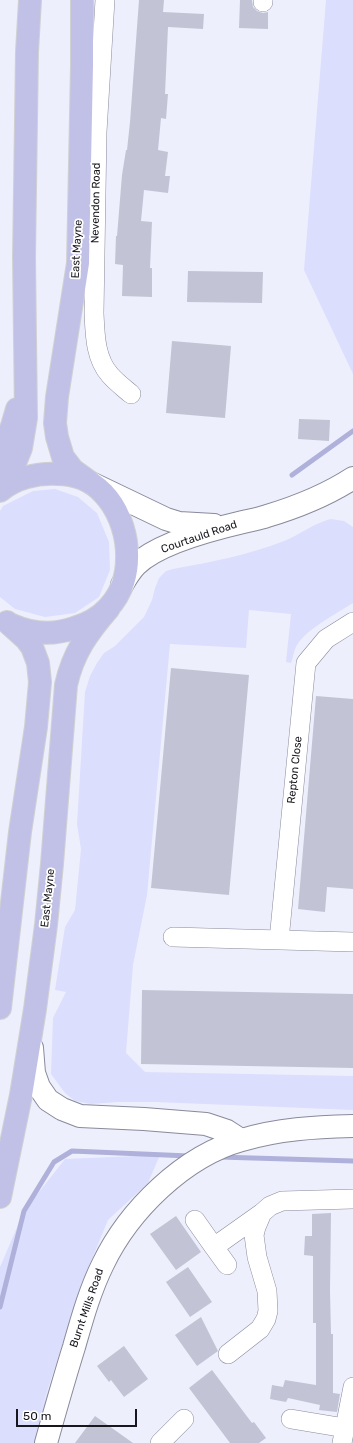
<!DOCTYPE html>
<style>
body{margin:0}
#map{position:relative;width:353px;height:1443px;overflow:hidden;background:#eeeffd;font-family:Rubik,sans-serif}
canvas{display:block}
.scale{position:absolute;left:16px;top:1409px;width:121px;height:18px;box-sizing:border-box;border:2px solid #17171d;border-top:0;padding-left:5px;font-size:12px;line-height:14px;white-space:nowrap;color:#17171d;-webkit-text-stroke:3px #fff;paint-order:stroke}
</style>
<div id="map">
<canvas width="353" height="1443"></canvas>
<div class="scale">50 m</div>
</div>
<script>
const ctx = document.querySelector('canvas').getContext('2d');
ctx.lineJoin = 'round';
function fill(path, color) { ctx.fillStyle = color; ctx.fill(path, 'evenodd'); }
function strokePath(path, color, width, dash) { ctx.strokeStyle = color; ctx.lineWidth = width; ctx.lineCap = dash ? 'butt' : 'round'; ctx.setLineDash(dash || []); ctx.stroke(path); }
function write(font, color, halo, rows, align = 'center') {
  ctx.font = font + ' Rubik,sans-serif'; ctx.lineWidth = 3.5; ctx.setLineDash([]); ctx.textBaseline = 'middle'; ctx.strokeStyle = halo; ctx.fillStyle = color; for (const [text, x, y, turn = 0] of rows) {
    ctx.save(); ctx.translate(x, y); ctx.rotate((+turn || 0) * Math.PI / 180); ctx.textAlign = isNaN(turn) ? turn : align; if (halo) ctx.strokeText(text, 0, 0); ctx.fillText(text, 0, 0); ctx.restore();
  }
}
fill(new Path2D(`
 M326,0h27v374l-49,-104z
 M55,489l23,8 19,16 12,29 1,28 -11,27 -24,16 -30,4 -30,-8 -15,-12v-86l3,-5 30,-15z
 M331,519l13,2 9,6v76c-17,11 -45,25 -56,42 -3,5 -4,13 -6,18l-5,-1 5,-48 -42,-4 -3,38 -76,-4 -23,251 -14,70 -7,88 19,19 208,4v34l-198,-8h-37l-27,2 -16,-3 -10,-8 -14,-19 2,-56 13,-26 -11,-2 10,-63 10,-17 6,-61 -4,-25 8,-132 5,-16 7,-13 7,-10 11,-7 29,-29 8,-17 3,-12 4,-10 7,-7 7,-2c38,-7 75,-14 111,-28 17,-7 30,-18 47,-22z
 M160,1155l-12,28 -40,37 -23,56 -44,134 45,-124 -40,157h-46v-176l24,-56 41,-52z`), '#dcdefd');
strokePath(new Path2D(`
 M292,475l61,-44
 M219,1157l134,4
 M0,1307l24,-96 30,-49 18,-11 117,5`), '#afb1db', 5);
fill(new Path2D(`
 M139,0h25l-1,12 41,2 -1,15 -35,-2 -3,67h3l-2,25 -5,-1 -3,32 10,2 -3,24h5l-2,17 -24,-3 -3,31 11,1 -2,46h2v29l-30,-1 1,-31 -8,-1 1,-28h1l5,-61 4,-25h1l3,-28z
 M240,0h12l1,7 4,4 6,2 5,-1v17l-29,-1z
 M188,271l75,1 -1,31 -75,-1z
 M172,341l59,5 -6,72 -59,-5z
 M299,419l31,1 -1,21 -31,-2z
 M171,668l78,7 -20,220 -78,-7z
 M316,696l37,3v190l-26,-2 -2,25 -27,-3z
 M142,990l211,4v74l-212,-4z
 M331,1213l-1,78 1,43h2v59l7,1 -3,18 -18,-2 1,-5 -32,-7 -2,4 -16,-3 2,-14 11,2 2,-7 31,5v-62h-3v-67l-9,-1 1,-19h7v-22z
 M176,1216l25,36 -25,18 -26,-36z
 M188,1267l24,35 -22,15 -24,-35z
 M201,1317l17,34 -21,15 -22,-31z
 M124,1346l24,33 -24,18 -13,-17 -2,2 -12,-16z
 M212,1370l40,53 2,-1 12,16 -7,5h-29l-41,-55z
 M95,1416l38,27h-58z`), '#c2c3d4');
const minor = new Path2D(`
 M105,0l-8,132 -3,181c1,21 1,45 16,62 6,7 14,13 21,19
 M263,2v-2
 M173,937l180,5
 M279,940l27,-277 20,-24 27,-17
 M195,1220l19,27 48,-34
 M214,1247l13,18
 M228,1354l32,-25 6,-10 2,-8 -1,-20 -10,-34 -3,-22 2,-8 6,-14 8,-7 12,-5 71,-2
 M291,1419l54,9
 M160,1443l24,-24
 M342,1443l11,-56`);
const tertiary = new Path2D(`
 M93,484l73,35 13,4 35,2
 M122,585c4,-7 8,-14 14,-20 22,-22 77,-36 107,-43 8,-2 16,-3 24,-6 30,-9 60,-21 86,-38
 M32,1048l2,25 5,14 9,13 14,9 18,7 64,3 62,5 21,7 14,9
 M46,1443c9,-32 18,-64 28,-96 8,-28 16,-57 29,-83 26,-54 81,-108 139,-124 36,-11 73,-13 111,-14`);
const primary = new Path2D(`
 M82,0v65l-4,198 -21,134 -2,26 2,14 6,20 10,13 18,13
 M0,456l12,-30 5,-17
 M0,487l13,-19 8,-20 5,-30 -2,-161 3,-205 3,-52
 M0,491c15,-13 37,-18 57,-17 17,0 34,6 46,19 28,29 34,85 5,115 -9,10 -21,16 -34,20 -20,7 -42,6 -62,-3
 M0,1008l20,-176 16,-105 4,-45 -2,-19 -6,-16 -6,-8 -19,-17
 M0,1197l21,-102 14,-86 11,-84 6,-61 14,-179c7,-32 22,-53 43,-77`);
strokePath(minor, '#888a9a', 20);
strokePath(tertiary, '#888a9a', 24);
strokePath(primary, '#d1d1d2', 24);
strokePath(minor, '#fff', 19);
strokePath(tertiary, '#fff', 22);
strokePath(primary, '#c1c1e8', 22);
write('11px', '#17171d', '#fff', [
 ["Nevendon Road",96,203,-89],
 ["East Mayne",77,249,-87],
 ["Courtauld Road",199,537,-19],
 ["Repton Close",295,770,-84],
 ["East Mayne",48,898,-84],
 ["Burnt Mills Road",87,1308,-71]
]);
</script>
